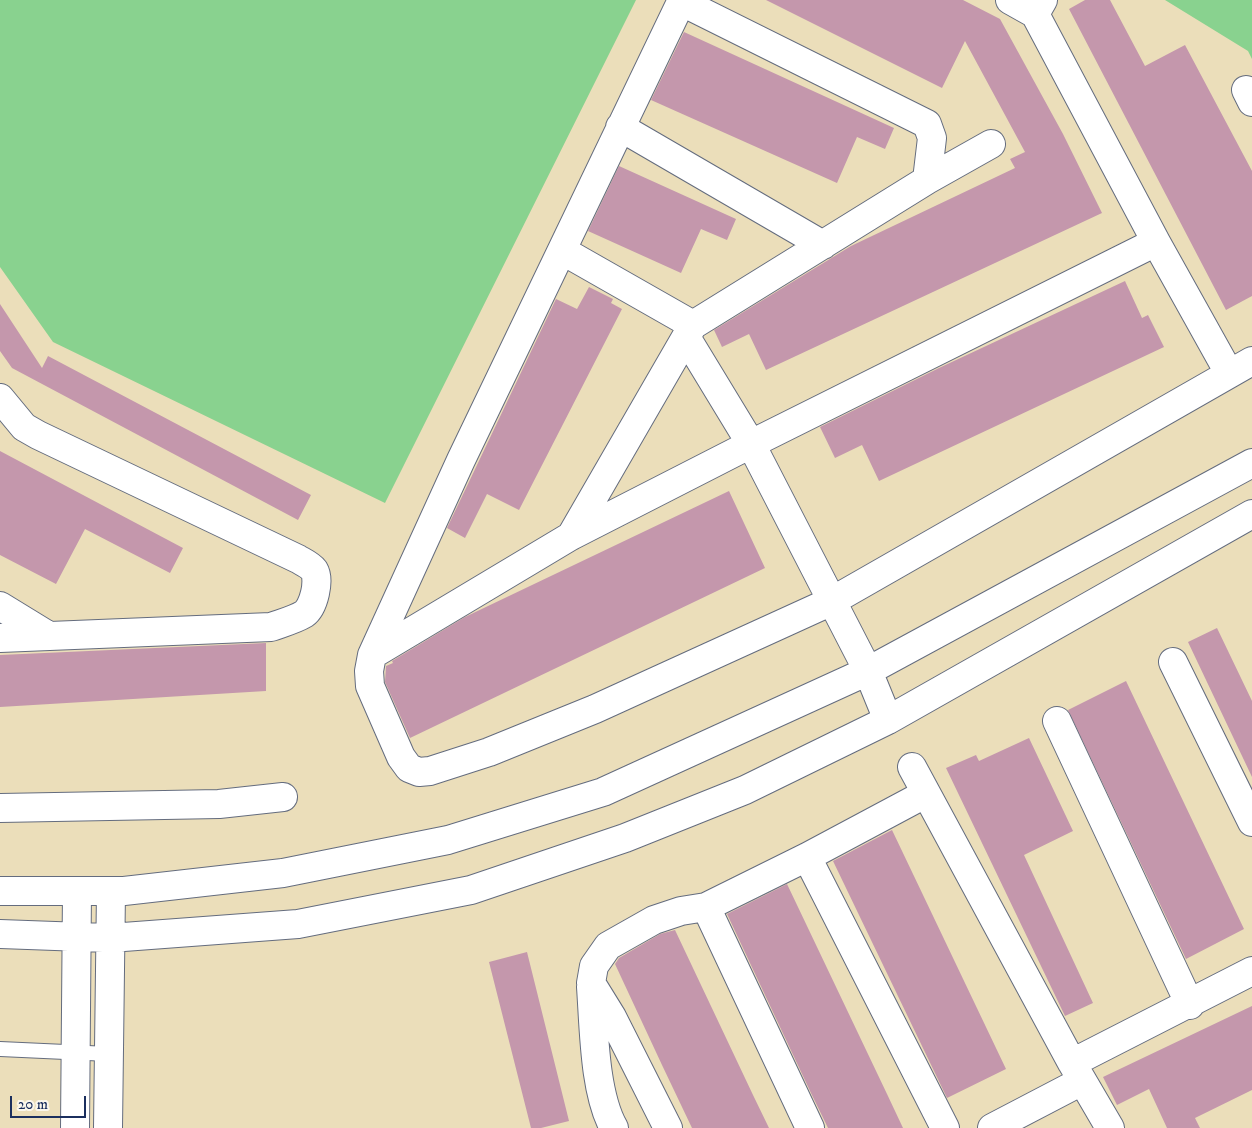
<!DOCTYPE html>
<style>
body{margin:0}
#map{position:relative;width:1252px;height:1128px;overflow:hidden;background:#ebdeba;font-family:"IM FELL DW Pica",serif}
canvas{display:block}
.scale{position:absolute;left:10px;top:1096px;width:76px;height:22px;box-sizing:border-box;border:2px solid #1b2f5e;border-top:0;padding-left:6px;font-size:15px;line-height:18px;white-space:nowrap;color:#1b2f5e;-webkit-text-stroke:4px #fbf7ec;paint-order:stroke}
</style>
<div id="map">
<canvas width="1252" height="1128"></canvas>
<div class="scale">20 m</div>
</div>
<script>
const ctx = document.querySelector('canvas').getContext('2d');
ctx.lineJoin = 'round';
function fill(path, color) { ctx.fillStyle = color; ctx.fill(path, 'evenodd'); }
function strokePath(path, color, width, dash) { ctx.strokeStyle = color; ctx.lineWidth = width; ctx.lineCap = dash ? 'butt' : 'round'; ctx.setLineDash(dash || []); ctx.stroke(path); }
fill(new Path2D(`
 M0,0h636l-251,503 -332,-161 -53,-75z
 M1165,0h87v59l-4,-8z`), '#89d28f');
fill(new Path2D(`
 M766,0h197l37,19 63,115 39,79 -336,157 -17,-36 -27,13 -8,-17 137,-84 164,-78 -5,-9 15,-7 -60,-111 -23,47z
 M1085,0h25l35,66 40,-21 67,126v125l-26,14 -157,-301z
 M684,32l210,96 -9,21 -28,-12 -20,46 -186,-83z
 M619,166l117,53 -9,21 -26,-11 -20,44 -93,-42z
 M1125,281l17,37 6,-3 16,32 -285,134 -17,-36 -27,13 -15,-31 119,-59z
 M589,287l24,12 -2,4 11,6 -103,201 -32,-16 -22,44 -18,-10 109,-229 21,10z
 M0,304l42,64 6,-12 263,139 -13,25 -286,-152 -12,-17z
 M0,451l183,97 -13,25 -85,-44 -29,55 -56,-29z
 M729,491l36,77 -355,170 -25,-56 1,-16 7,-3 -1,-2 73,-44z
 M1217,628l35,73v76l-64,-135z
 M266,643v48l-266,16v-52z
 M1126,681l118,248 -58,30 -118,-249z
 M1029,738l44,93 -49,24 69,148 -28,13 -119,-248 30,-13 3,6z
 M892,830l114,239 -59,29 -114,-237z
 M787,884l100,210 16,34h-75l-18,-37 -83,-177z
 M675,930l78,165 16,33h-77l-30,-63 -47,-101 4,-6 41,-24z
 M527,952l42,169 -28,7h-10l-42,-166z
 M1252,1006v84l-57,28 5,10h-33l-18,-39 -32,16 -14,-28z`), '#c497ac');
const lane = new Path2D(`
 M0,1049l109,5`);
const street = new Path2D(`
 M682,0l-221,460 -89,195 -3,16 1,15 31,71 8,11 10,4 11,-1 59,-19 106,-43 237,-108 420,-240
 M1010,0l25,14
 M1043,0l-8,14 121,228 73,131
 M682,2l245,122 5,14 -5,42
 M1246,90l6,12
 M620,127l203,118
 M563,251l130,74
 M0,398l24,29 14,8 260,124c5,3 12,6 16,11 6,10 0,37 -10,44 -10,6 -22,9 -33,13l-271,11
 M571,536l115,-199
 M0,606l49,30
 M372,655l199,-119 180,-92 405,-202
 M1173,662l79,160
 M888,720l-20,-49 -117,-227 -65,-107 7,-12 234,-145 64,-36
 M1057,721l133,284
 M912,767l160,296 38,65
 M0,808l219,-4 64,-7
 M807,857l138,271
 M0,891h124l159,-18 165,-33 155,-48 265,-121 384,-208
 M706,907l104,221
 M0,934l110,4 188,-14 173,-34 154,-52 120,-48 143,-70 364,-206
 M591,987c3,41 3,106 23,141
 M1072,1063l180,-92
 M75,1128l2,-237
 M108,1128l3,-237
 M668,1128l-56,-111 -21,-34 3,-17 14,-20 46,-26 27,-9 25,-4 101,-50 118,-63
 M992,1128l90,-47`);
strokePath(lane, '#646c7e', 16);
strokePath(street, '#646c7e', 30);
strokePath(lane, '#fff', 14);
strokePath(street, '#fff', 28);
</script>
